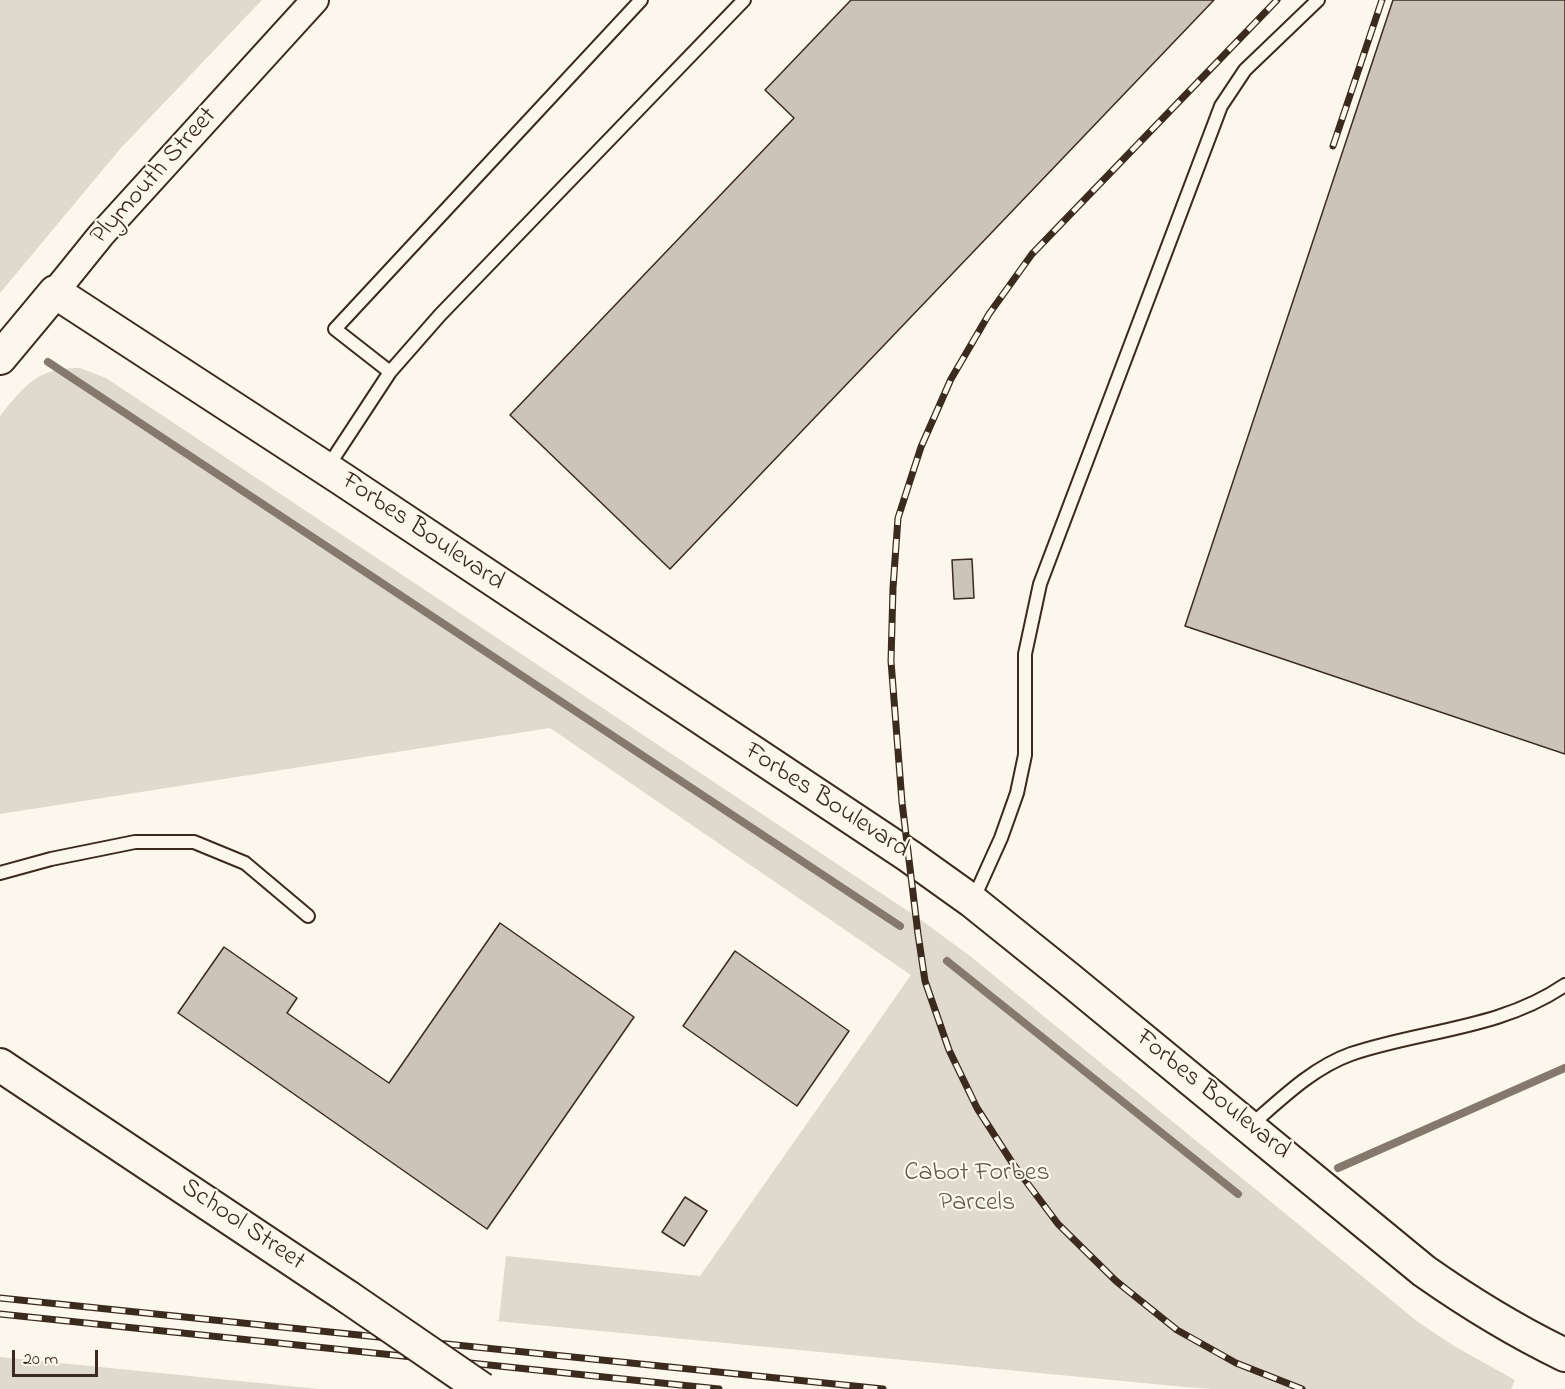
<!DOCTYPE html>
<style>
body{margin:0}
#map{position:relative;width:1565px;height:1389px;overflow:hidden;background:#fbf7ec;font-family:"Indie Flower",sans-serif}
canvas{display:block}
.scale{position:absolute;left:12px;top:1350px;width:86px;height:27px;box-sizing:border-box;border:3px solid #3b2a1e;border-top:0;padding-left:8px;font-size:18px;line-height:21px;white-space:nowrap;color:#3b2a1e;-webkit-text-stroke:4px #fbf7ec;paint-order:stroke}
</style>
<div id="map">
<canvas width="1565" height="1389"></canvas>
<div class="scale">20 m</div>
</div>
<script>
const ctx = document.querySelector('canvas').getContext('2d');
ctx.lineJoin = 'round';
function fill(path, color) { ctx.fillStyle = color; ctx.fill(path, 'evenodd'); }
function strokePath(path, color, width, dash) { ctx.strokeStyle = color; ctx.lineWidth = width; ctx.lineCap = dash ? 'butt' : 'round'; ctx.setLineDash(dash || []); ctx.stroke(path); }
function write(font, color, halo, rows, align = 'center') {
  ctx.font = font + ' "Indie Flower",sans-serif'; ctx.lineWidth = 4.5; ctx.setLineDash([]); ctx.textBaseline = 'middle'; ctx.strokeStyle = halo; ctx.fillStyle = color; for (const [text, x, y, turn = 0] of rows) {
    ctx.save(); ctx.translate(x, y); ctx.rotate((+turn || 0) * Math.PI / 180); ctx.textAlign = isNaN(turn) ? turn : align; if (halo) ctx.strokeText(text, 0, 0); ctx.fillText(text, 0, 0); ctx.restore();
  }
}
fill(new Path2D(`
 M0,0h262l-142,149 -120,144z
 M80,368l26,10 811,539 53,39 448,366 36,24 61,34 -4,9h-299l-27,-2 -689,-66 3,-1 7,-64 194,20 211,-301 -361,-247 -550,86v-398c24,-30 38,-49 80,-48z
 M0,1357l319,32h-319z`), '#dfd9ce');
strokePath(new Path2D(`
 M48,362l852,564
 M947,961l291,233
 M1338,1168l227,-100`), '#85796d', 8);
const building = new Path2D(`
 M851,0h363l-544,569 -160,-154 284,-297 -29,-28z
 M1393,0h172v754l-380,-128z
 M972,559l2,39 -20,1 -2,-39z
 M500,923l134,94 -147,212 -309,-216 46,-66 73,51 -10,15 102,70z
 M735,951l114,80 -52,75 -114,-80z
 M685,1197l22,14 -23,35 -22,-14z`);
fill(building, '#ccc4b9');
strokePath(building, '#3b2a1e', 1.5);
const service = new Path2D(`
 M390,372l-55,-43 306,-329
 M327,468l63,-96 50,-57 304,-315
 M0,873l51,-14 84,-17h59l51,21 63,53
 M973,900l28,-62 16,-45 8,-38v-101l15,-70 181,-478 24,-36 73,-70
 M1250,1126c31,-27 62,-58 101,-72 71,-24 150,-25 214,-69`);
const minor = new Path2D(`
 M55,292l46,-57 214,-235`);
const tertiary = new Path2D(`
 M0,358l55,-66 287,187 567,377 63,45 97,78 355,292c47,33 89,59 141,84
 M0,1065l348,232`);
strokePath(service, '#3b2a1e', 16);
strokePath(minor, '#3b2a1e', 30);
strokePath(tertiary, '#3b2a1e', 36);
strokePath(service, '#fbf7ec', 12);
strokePath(minor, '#fbf7ec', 26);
strokePath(tertiary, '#fbf7ec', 32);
const rail = new Path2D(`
 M1277,0l-245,254 -43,60 -38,65 -30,68 -23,71 -5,70 -2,73 11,141 16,132 7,47 24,69 28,58 36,56 45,60 58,57 61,49 59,33 66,26
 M1333,146l49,-146
 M0,1298l883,91
 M0,1314l719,75`);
strokePath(rail, '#3b2a1e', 7);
strokePath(rail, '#fbf7ec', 4.5, [14]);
const tertiaryBridge = new Path2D(`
 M348,1297l134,92`);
strokePath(tertiaryBridge, '#3b2a1e', 36, []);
strokePath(tertiaryBridge, '#fbf7ec', 32);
write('26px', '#3b2a1e', '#fbf7ec', [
 ["Plymouth Street",155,177,-48],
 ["Forbes Boulevard",422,533,34],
 ["Forbes Boulevard",826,802,33],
 ["Forbes Boulevard",1212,1096,39],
 ["School Street",242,1226,34]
]);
write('26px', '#64564a', '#fbf7ec', [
 ["Cabot Forbes",977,1175],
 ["Parcels",977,1205]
]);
</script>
